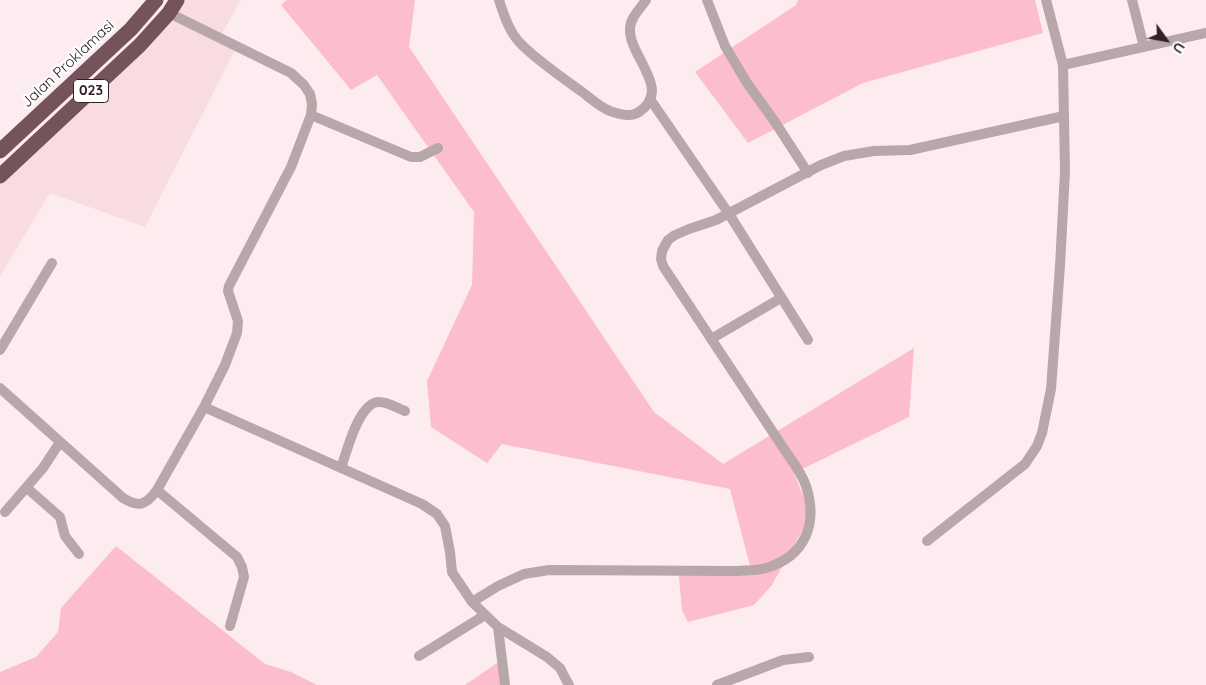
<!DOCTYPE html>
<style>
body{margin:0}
#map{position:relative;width:1206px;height:685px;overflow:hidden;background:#fcecef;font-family:Quicksand,sans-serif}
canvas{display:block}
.north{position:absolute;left:1141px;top:15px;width:50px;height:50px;-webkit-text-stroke:4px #fefefe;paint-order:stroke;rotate:122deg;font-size:14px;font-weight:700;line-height:20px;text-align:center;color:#302124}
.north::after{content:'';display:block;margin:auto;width:18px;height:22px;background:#302124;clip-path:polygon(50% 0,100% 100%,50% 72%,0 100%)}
</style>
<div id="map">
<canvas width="1206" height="685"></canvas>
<div class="north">U</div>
</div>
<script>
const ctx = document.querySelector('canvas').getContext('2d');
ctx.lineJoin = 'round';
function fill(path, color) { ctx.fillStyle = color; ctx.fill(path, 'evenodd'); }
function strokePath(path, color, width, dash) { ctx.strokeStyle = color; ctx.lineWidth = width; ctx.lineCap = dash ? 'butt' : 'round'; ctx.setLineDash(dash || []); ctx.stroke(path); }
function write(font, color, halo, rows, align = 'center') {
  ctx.font = font + ' Quicksand,sans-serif'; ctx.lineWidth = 4.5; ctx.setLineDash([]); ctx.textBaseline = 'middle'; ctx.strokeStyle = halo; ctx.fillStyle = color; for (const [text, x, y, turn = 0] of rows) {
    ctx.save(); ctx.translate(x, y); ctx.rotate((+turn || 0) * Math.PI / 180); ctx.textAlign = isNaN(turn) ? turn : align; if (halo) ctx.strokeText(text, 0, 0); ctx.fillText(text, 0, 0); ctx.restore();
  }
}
fill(new Path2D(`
 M183,0h58l-20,35 17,9 -93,183 -95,-34 -50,83v-93z`), '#f9dce2');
fill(new Path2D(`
 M287,0h128l-6,47 245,365 69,52 191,-116 -5,69 -115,56 14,35 -5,21 -31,56 -18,20 -66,17 -6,-12 -4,-43 72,-1 -20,-77 -228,-45 -15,19 -56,-36 -4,-46 45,-96 2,-73 -97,-137 -26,15 -70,-85z
 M798,0h237l8,33 -180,50 -115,60 -53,-71 101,-67z
 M116,546l149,118 26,8 26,13h-317v-13l36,-15 22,-25 3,-24z
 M500,661l2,24h-37z`), '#fcbdcc');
strokePath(new Path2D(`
 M499,0c5,15 10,32 22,44 17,17 38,31 57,45 10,7 21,18 32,22 9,3 21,7 29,1 34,-23 -10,-55 -9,-83 0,-11 10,-20 16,-29
 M707,0l18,46 22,37 28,39 33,51
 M1046,0l17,65 143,-32
 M1132,0l12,47
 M650,99l79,115 79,126
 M311,115l100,42h9l18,-9
 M711,339l70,-41
 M0,350l52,-87
 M0,388l123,110c16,10 23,7 34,-8l47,-83 21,-42 12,-32 1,-12 -10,-30 1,-5 62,-119 20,-52 1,-11 -2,-10 -6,-9 -13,-12 -122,-60
 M204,407l218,97 15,10 8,12 5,26 2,20 20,30 26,25 49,30 13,11 9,17
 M341,468c6,-17 18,-66 38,-66 9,0 18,6 26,9
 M27,488l33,29 5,19 14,18
 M157,490l80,67 5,10 2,10 -14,49
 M5,512l38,-44 17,-26
 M927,541l98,-77 12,-18 5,-13 9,-44 9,-123 5,-95 -2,-106
 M472,602l26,-16 26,-12 25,-4 186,1c10,-1 22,0 31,-3 40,-12 52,-45 40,-82 -4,-12 -13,-24 -20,-34l-123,-186 -2,-7 1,-8 6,-11 7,-5 14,-6 27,-9 105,-55 23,-9 30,-5 36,-1 154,-34
 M498,627l7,58
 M419,656l66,-41
 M717,685l66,-25 26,-3`), '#b8a7aa', 10);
strokePath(new Path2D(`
 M0,151l131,-122 25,-29
 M0,176l140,-131 29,-32 8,-13`), '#75535b', 15);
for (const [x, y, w] of [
 [91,91,35]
]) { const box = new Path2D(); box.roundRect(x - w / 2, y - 11.5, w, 23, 4); ctx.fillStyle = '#fefefe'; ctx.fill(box); strokePath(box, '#302124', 1); }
write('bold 14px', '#302124', null, [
 ["023",91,91]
]);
write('15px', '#302124', '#fefefe', [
 ["Jalan Proklamasi",68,64,-43]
]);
</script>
